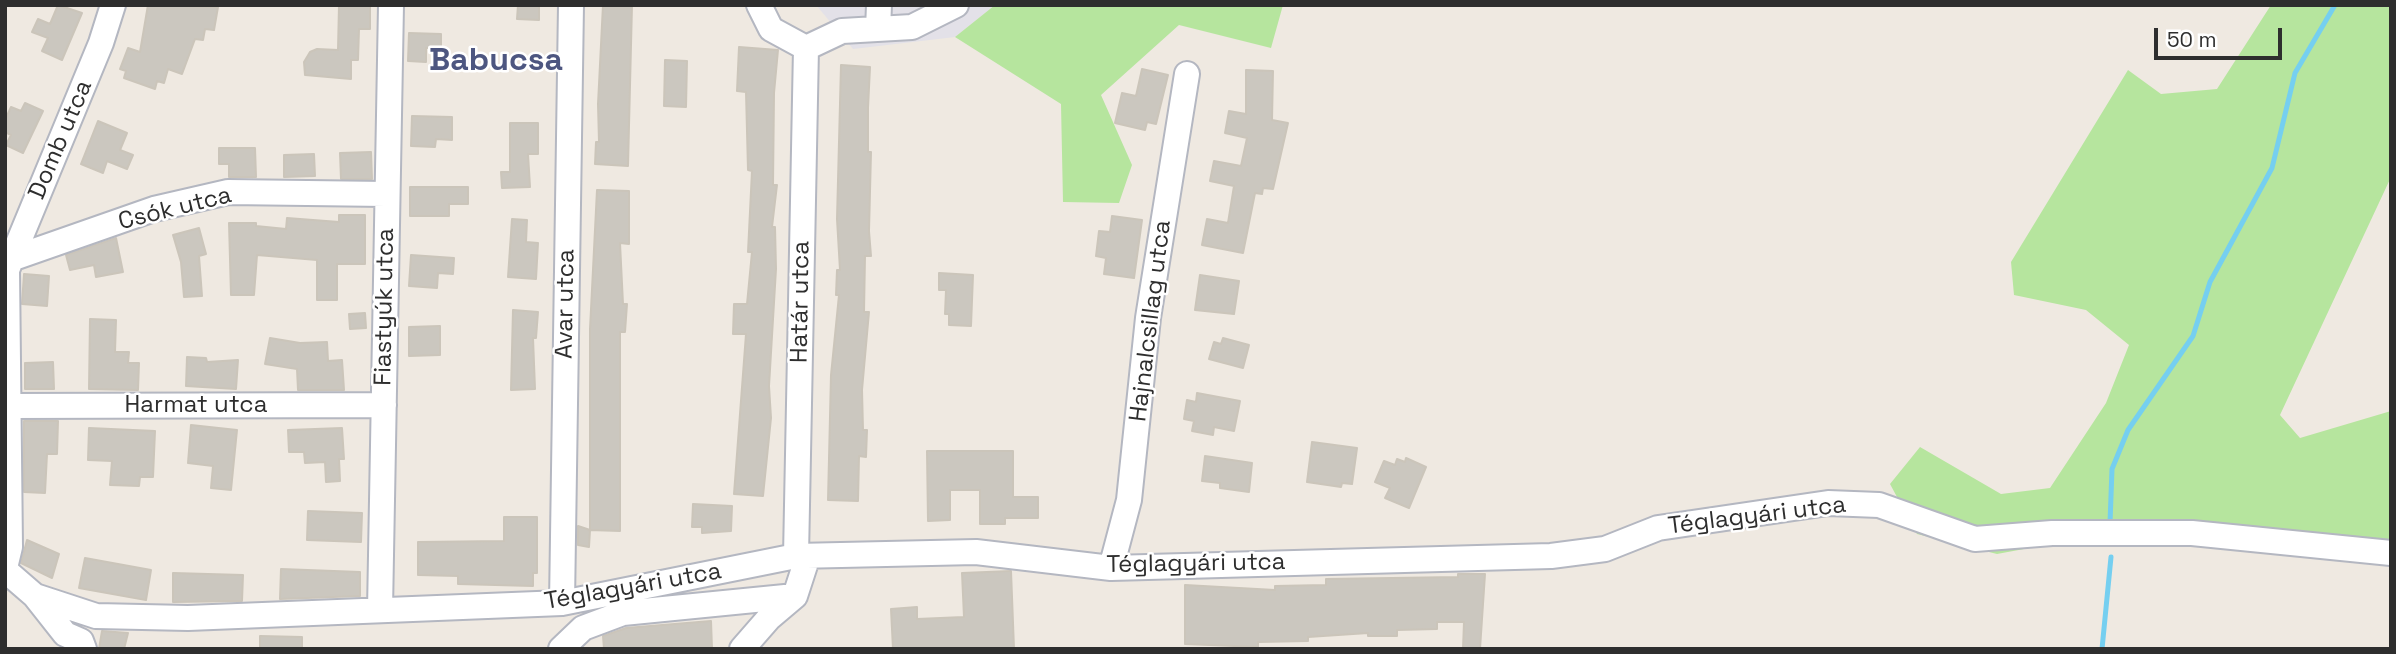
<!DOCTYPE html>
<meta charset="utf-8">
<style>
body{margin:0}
#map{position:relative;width:2396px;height:654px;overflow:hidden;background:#efe9e1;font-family:"Space Grotesk",sans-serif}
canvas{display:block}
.frame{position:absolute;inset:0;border:7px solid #2e2e2e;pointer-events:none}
.scale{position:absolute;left:2154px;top:28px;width:128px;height:32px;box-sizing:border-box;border:4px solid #2e2e2e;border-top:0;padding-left:9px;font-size:21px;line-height:24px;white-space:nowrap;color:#2e2e2e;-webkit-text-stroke:5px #fff;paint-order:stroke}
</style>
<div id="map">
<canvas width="2396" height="654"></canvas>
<div class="frame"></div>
<div class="scale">50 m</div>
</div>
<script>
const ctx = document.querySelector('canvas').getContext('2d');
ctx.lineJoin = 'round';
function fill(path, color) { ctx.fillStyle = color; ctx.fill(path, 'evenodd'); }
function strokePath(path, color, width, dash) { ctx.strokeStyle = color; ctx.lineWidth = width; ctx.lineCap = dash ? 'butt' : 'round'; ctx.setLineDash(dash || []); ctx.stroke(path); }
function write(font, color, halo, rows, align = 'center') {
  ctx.font = font + ' "Space Grotesk",sans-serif'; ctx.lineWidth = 5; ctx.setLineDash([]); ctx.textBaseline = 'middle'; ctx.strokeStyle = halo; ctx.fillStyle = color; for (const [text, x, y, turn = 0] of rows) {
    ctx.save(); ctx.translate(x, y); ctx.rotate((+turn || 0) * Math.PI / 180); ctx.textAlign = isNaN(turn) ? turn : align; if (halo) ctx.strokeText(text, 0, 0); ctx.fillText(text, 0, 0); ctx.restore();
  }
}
fill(new Path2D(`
 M816,5h179l-40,32 -102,12z`), '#e3e1e8');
fill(new Path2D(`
 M995,5h288l-12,43 -92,-23 -78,70 31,70 -13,38 -56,-1 -2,-98 -106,-67z
 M2271,5h120v172l-111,238 20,23 91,-27v132l-313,-4 -81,15 -80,-20 -27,-50 30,-37 81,47 49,-6 56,-85 23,-58 -43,-35 -72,-15 -3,-33 117,-192 33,24 56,-5z`), '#b6e59e');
strokePath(new Path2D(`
 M2110,523l2,-54 16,-39 65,-94 17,-54 62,-114 23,-95 40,-68
 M2102,649l9,-92`), '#75cff0', 5);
const building = new Path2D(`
 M58,5l24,8 -20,47 -20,-9 6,-13 -16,-6 6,-13 12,5z
 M148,5l70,2 -4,23 -9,-1 -2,11 -8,-1 -13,35 -14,-5 -4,14 -7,-2 -2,8 -31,-11 2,-7 -6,-2 8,-21 12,4z
 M339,5h31v24h-11l-1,31h-7v19l-46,-4 -1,-13 6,-10 7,-3 21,1z
 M518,5h21v15l-22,-1z
 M603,5h29l-4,161 -33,-2 1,-22h3l-1,-38z
 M409,33l32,1v14h-15v14l-18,-1z
 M739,47l39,3 -4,43 -1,92h4l-5,42h3l1,42 -7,117 2,32 -8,78 -29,-2 12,-160h-13l1,-30h13l5,-52h-4l4,-81 -4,-1 -2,-78 -9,-1z
 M665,60l22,1 -1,46 -22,-1z
 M841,65l29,2 -2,41v44h3l-2,79 2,25h-6l-1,56h5l-7,78 1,40h4l-1,27 -7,-1 -1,45 -30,-1 3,-125 8,-80h-3l1,-25h3l-3,-51z
 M1142,69l26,6 -12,49 -9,-2 -2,8 -30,-7 7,-30 14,3z
 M1246,70l27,1 -1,49 16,3 -15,66 -10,-1 -1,6 -7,-1 -12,60 -41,-8 5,-26 21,4 6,-37 -24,-5 4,-20 27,5 6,-28 -22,-5 4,-22 17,3z
 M25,103l18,8 -20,42 -17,-8 5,-10 -6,-3v-12l6,-13 10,4z
 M412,116l40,1v23l-16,-1 -1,8 -24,-1z
 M98,121l29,12 -7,17 13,5 -6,14 -20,-8 -4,12 -22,-9z
 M510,123h28v31h-10l2,33 -28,1 -1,-16h9z
 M219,148h36l1,29h-27v-13h-10z
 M371,152l1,27h-31l-1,-26z
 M314,154l1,22 -31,1v-22z
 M410,187h58v17h-19v12h-39z
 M597,190l32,1v53l-9,-1 3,61h4l-2,28h-5v199l-30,-1v-201z
 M339,215h26v49h-28v36h-20v-40l-60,-5 -3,40h-23l-2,-72h27v3l30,3 1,-11 52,4z
 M1112,216l30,4 -8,58 -30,-4 2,-16 -10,-2 3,-25 11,1z
 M512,219l15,1 -1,22 12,1 -2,36 -28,-2z
 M199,228l7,26 -7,2 3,40 -18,1 -3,-35 -8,-27z
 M116,238l7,34 -27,5 -2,-12 -24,5 -4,-15z
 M411,255l43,3 -1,16 -15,-1 -1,15 -28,-2z
 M939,273l34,2 -2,51 -22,-1v-11h-4l1,-24h-7z
 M24,274l25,2 -2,30 -25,-2z
 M1200,275l39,6 -5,33 -39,-4z
 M513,310l25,2 -2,26h-3l2,51 -24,1z
 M365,313l1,15 -16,1 -1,-15z
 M90,319l26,1 -1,32h14l-1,11h11l-1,27 -49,-1z
 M440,326v29l-31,1v-29z
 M270,338l30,5 27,-1 1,19 14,-1 2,30h-46l-1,-21 -32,-5z
 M1223,338l26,7 -6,23 -34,-9 5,-17 7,2z
 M187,357l19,1 1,4 31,-2 -2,29 -50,-3z
 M53,362l1,27h-29v-26z
 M1197,393l43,8 -6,30 -20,-4 -1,8 -21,-4 2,-10 -10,-2 3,-19 9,2z
 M24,421h34l-1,33h-10l-2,39 -21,-1z
 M191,425l46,5 -6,60 -20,-2 2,-22 -25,-3z
 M89,428l66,3 -2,46h-13l-1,9 -29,-1 2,-24 -24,-1z
 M342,428l2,31h-5l1,22 -14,1 -1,-20 -20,1 -1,-11h-15l-1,-22z
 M1312,442l45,6 -5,36 -10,-1 -1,4 -34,-5z
 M927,451h86v46h25v21h-33v6h-25v-34h-30v30l-22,1z
 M1205,456l47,7 -3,29 -29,-4v-5l-18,-2z
 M1406,458l20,9 -17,41 -24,-10 5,-10 -15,-6 9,-21 11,4 2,-6 8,3z
 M693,504l39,2 -1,25 -29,2v-6h-10z
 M308,511l54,2 -1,29 -54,-2z
 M504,517h33v56h-4v13l-75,-2v-8l-40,-1v-33l86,-1z
 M578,526l12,4 -1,17 -11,-2z
 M27,540l32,14 -7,24 -31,-15z
 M85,558l66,12 -5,30 -67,-12z
 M281,569l79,3v24l-80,3z
 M1011,571l3,78h-121l-2,-40 26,-2v12l47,-2 -2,-44z
 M173,573l70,2 -1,26 -69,1z
 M1458,574h27l-5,75h-17l1,-27h-27v7l-40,1v6h-29v-3l-60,4v4l-50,1v5l-73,-3v-59l90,5v-4l51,-1v-6l132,-2z
 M711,621l1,28h-108l-1,-13 23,-8z
 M102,631l26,2 -4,16h-25z
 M260,636l42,1v12h-42z`);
fill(building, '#cbc7bf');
strokePath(building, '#cbc5ba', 2);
const minor = new Path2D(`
 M759,5l12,24 35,19
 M878,29l1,-24
 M806,48l36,-17 70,-4 44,-22
 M11,259l143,-50 74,-17 158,2
 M9,406l375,-1
 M796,556l10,-508
 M5,568l5,-21 -3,-277 94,-227 12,-38
 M1111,568l18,-68 19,-182 39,-244
 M5,570l30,26 61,20 92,2 374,-15 234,-47 180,-4 135,16 440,-12 54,-7 53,-21 170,-25 51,2 96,34 77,-6h140l199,20
 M35,596l30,38 16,7 3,8
 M562,603l9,-598
 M380,610l11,-605
 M561,649l22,-21 40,-15 172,-17
 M742,649l27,-31 26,-22 13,-40`);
strokePath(minor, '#b4b7c1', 28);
strokePath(minor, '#fff', 24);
write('24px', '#2e2e2e', '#fff', [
 ["Domb utca",61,140,-67],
 ["Csók utca",175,209,-14],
 ["Határ utca",801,302,-89],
 ["Avar utca",566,304,-89],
 ["Fiastyúk utca",385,307,-89],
 ["Hajnalcsillag utca",1151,321,-83],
 ["Harmat utca",196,405],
 ["Téglagyári utca",1757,516,-7],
 ["Téglagyári utca",1196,564,-1],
 ["Téglagyári utca",633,587,-10]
]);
write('bold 32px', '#4d5680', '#fff', [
 ["Babucsa",496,61]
]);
</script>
